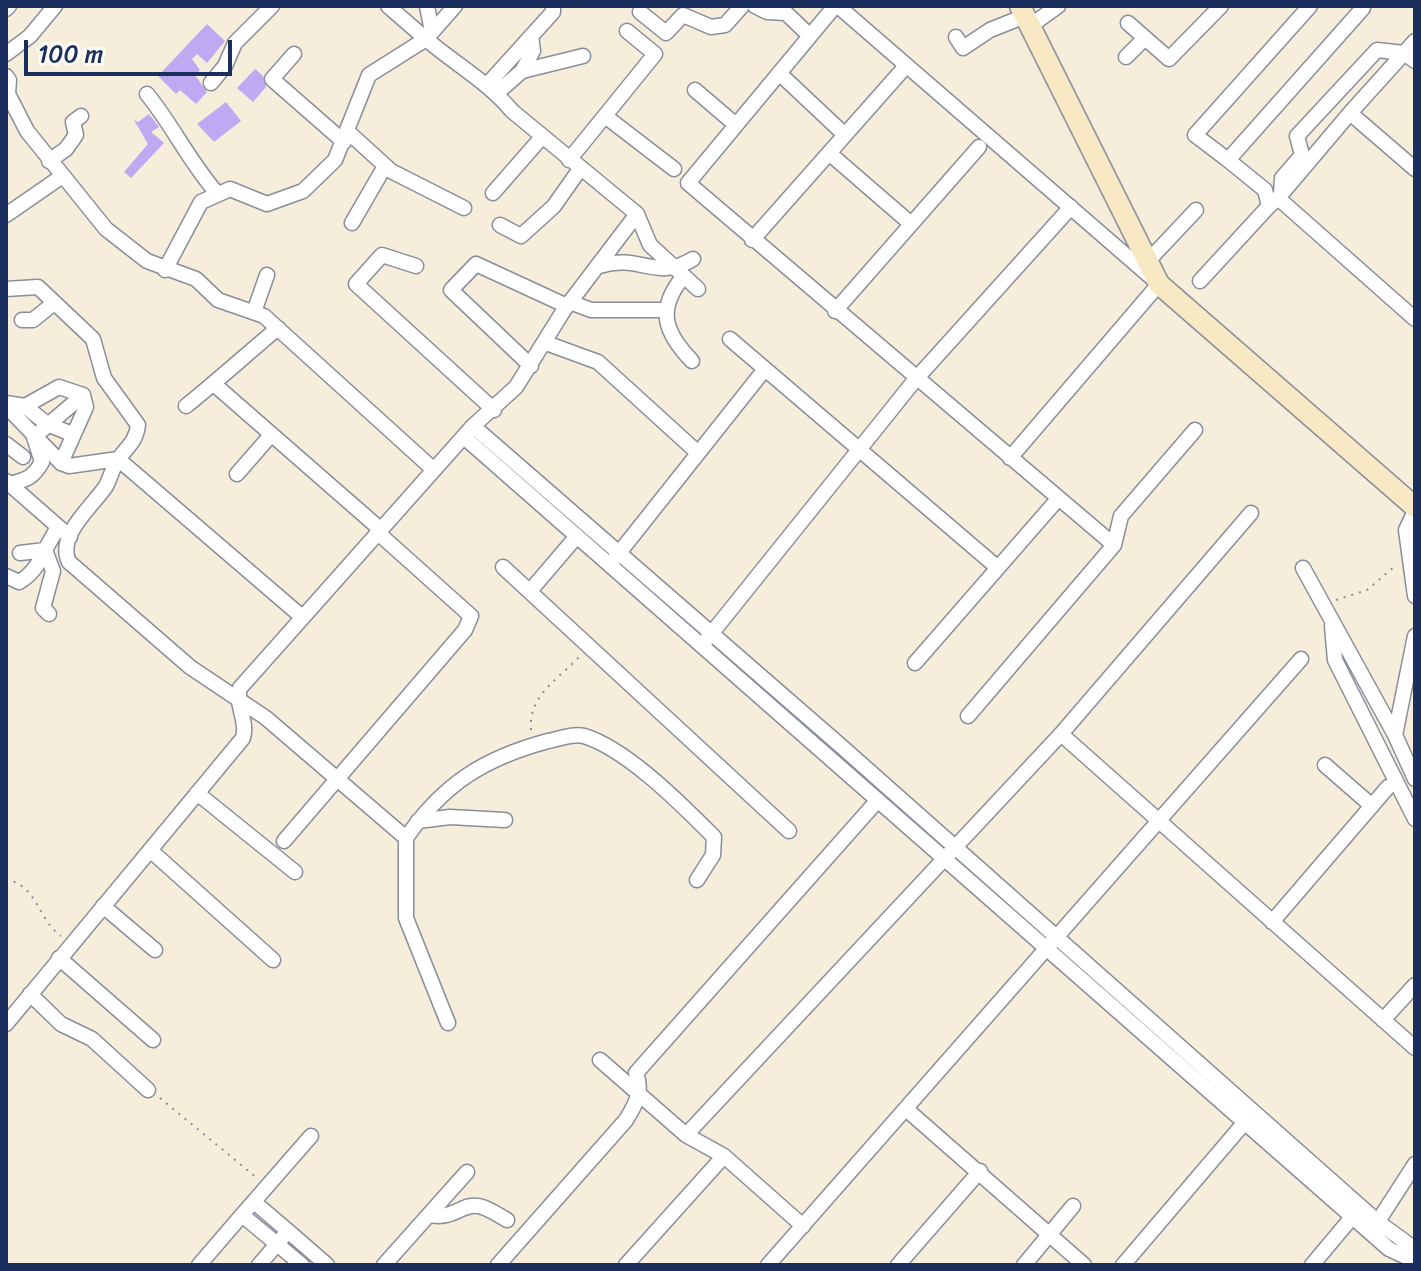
<!DOCTYPE html>
<style>
body{margin:0}
#map{position:relative;width:1421px;height:1271px;overflow:hidden;background:#f6eddb;font-family:Sriracha,sans-serif}
canvas{display:block}
.frame{position:absolute;inset:0;border:8px solid #1b2f5e;pointer-events:none}
.scale{position:absolute;left:24px;top:40px;width:208px;height:36px;box-sizing:border-box;border:4px solid #1b2f5e;border-top:0;padding-left:10px;font-size:24px;line-height:28px;white-space:nowrap;color:#1b2f5e;-webkit-text-stroke:6px #fdfcf7;paint-order:stroke}
</style>
<div id="map">
<canvas width="1421" height="1271"></canvas>
<div class="frame"></div>
<div class="scale">100 m</div>
</div>
<script>
const ctx = document.querySelector('canvas').getContext('2d');
ctx.lineJoin = 'round';
function fill(path, color) { ctx.fillStyle = color; ctx.fill(path, 'evenodd'); }
function strokePath(path, color, width, dash) { ctx.strokeStyle = color; ctx.lineWidth = width; ctx.lineCap = dash ? 'butt' : 'round'; ctx.setLineDash(dash || []); ctx.stroke(path); }
fill(new Path2D(`
 M207,24l18,17 -18,22 -10,-9 -5,5 8,11 -5,5 12,17 -11,12 -16,-14 -4,4 -18,-18z
 M255,69l8,7 3,11 -13,15 -16,-14z
 M226,102l15,19 -27,21 -17,-18z
 M149,114l10,13 -8,5 13,11 -33,35 -7,-6 24,-28 -14,-24 4,2z`), '#c1a8f2');
const street = new Path2D(`
 M388,6l38,33 29,-33
 M427,6l5,26
 M755,6l12,6 19,1 24,23
 M835,6l-147,177 426,362 -146,171
 M838,6l321,278 -149,174
 M6,9l3,-3
 M640,12l26,21 17,-18 28,12 14,-2 17,-19
 M1128,23l41,36 52,-53
 M1030,26l28,-20
 M956,37l7,11 27,-18 35,-14
 M6,54l24,-18 25,-30
 M294,54l-22,25 72,63
 M1126,57l19,-19
 M522,71l11,-20 -2,-15
 M779,73l66,62
 M6,76l3,4 -1,14 19,37 79,98 41,32 49,18 22,21 46,16 170,154
 M211,83l14,-17 10,-23 37,-37
 M487,85l66,-73v-6
 M695,90l41,35
 M498,92l24,-21 61,-15
 M147,94c26,32 42,67 69,98
 M1350,113l65,-72
 M605,116l69,53
 M347,131l44,40 73,37
 M829,153l81,70
 M569,160l86,-106 -28,-23
 M1228,160l-33,-25 115,-129
 M49,161l17,-12 10,-14 -3,-13 8,-6
 M1415,169l-65,-56 -72,85 137,121
 M493,193l49,-56
 M1281,195l1,-17 20,-23 -5,-19 80,-86 27,3 11,8
 M1278,198l-9,8 -4,-16 -37,-30 135,-152 -2,-2
 M6,215l55,-38
 M352,223l33,-57
 M500,225l21,11 33,-30 26,-37
 M752,240l154,-174
 M1148,261l48,-51
 M416,266l-34,-11 -26,29 138,126
 M599,266c43,-13 56,16 94,-7
 M165,270l36,-68 29,-13 37,15 36,-13 32,-31 34,-85 57,-36c29,25 62,43 86,72l125,103 13,31 48,44
 M683,277c-27,33 -18,56 9,84
 M1200,281l69,-75
 M6,289l32,-2 55,52 11,39 34,47c-2,16 -9,20 -18,32 -7,8 -9,20 -14,29 -13,20 -50,49 -37,76l121,105 76,51 140,120v80l42,105
 M570,302l21,8h76
 M835,311l144,-164
 M254,312l13,-37
 M22,320h11l21,-17
 M730,339l268,229
 M546,343l52,19 100,91
 M531,366l-80,-76 25,-26 91,42
 M215,385l165,144
 M6,403l19,3 34,-19 24,8
 M6,406l55,57 8,3 49,-7 183,157
 M25,406l22,18 25,10
 M186,406c32,-26 61,-52 92,-78
 M473,426l43,-39 48,-77 73,-96
 M464,437l925,812 26,12
 M6,444l17,13
 M61,463l25,-56 -3,-12
 M237,474l34,-39
 M6,481l64,56
 M9,484c17,-4 24,-6 33,-22l-8,-25 49,-42
 M1415,511l-9,19 9,66
 M1114,545l7,-29 74,-86
 M45,550l8,21 -10,37 6,6
 M20,553l25,-3 13,-23
 M615,558l150,-189
 M503,567l286,264
 M1303,568l92,167 20,-99
 M6,576l13,6c13,-7 20,-18 26,-32
 M530,591l47,-55
 M1332,626l3,34 80,159
 M707,639l208,-259 156,-173
 M915,663l143,-164
 M1061,734l354,314
 M1395,735l20,44
 M1325,765l47,41
 M197,793l98,79
 M418,821l32,-4 55,3
 M406,838c38,-55 79,-80 142,-97 11,-2 26,-8 36,-5 43,13 98,69 130,101l-1,18 -16,25
 M284,841l181,-211 6,-14 -94,-84
 M150,850l123,110
 M103,906l52,44
 M1272,922l116,-135
 M59,958l94,82
 M30,994l31,30 31,15 56,51
 M1383,1020l32,-35
 M6,1024l237,-286c5,-18 -8,-32 -3,-50l233,-262 368,320 537,476 37,27
 M600,1060l86,75 38,21 79,70
 M906,1109l178,156
 M686,1135l375,-401 190,-221
 M311,1136l-69,79 35,29 11,-13 39,34
 M254,1202l34,29
 M429,1215c25,5 33,-12 49,-9 9,1 20,9 29,14
 M1373,1229l42,-65
 M199,1265l43,-50
 M259,1265l18,-21 25,21
 M384,1265l83,-93
 M498,1265l128,-145c10,-16 17,-29 10,-47l242,-273
 M626,1265l98,-109
 M768,1265l533,-606
 M898,1265l82,-94
 M1024,1265l49,-59
 M1123,1265l122,-143
 M1312,1265l41,-49`);
const secondary = new Path2D(`
 M1020,6l139,278 256,223`);
strokePath(street, '#888e9c', 17);
strokePath(secondary, '#888e9c', 23);
strokePath(new Path2D(`
 M1336,600l31,-10 28,-24
 M531,730c-3,-35 28,-51 49,-74
 M6,879c33,8 31,40 55,57
 M160,1098l97,80`), '#888e9c', 2, [2, 6]);
strokePath(street, '#fff', 14);
strokePath(secondary, '#f8e8c3', 20);
</script>
